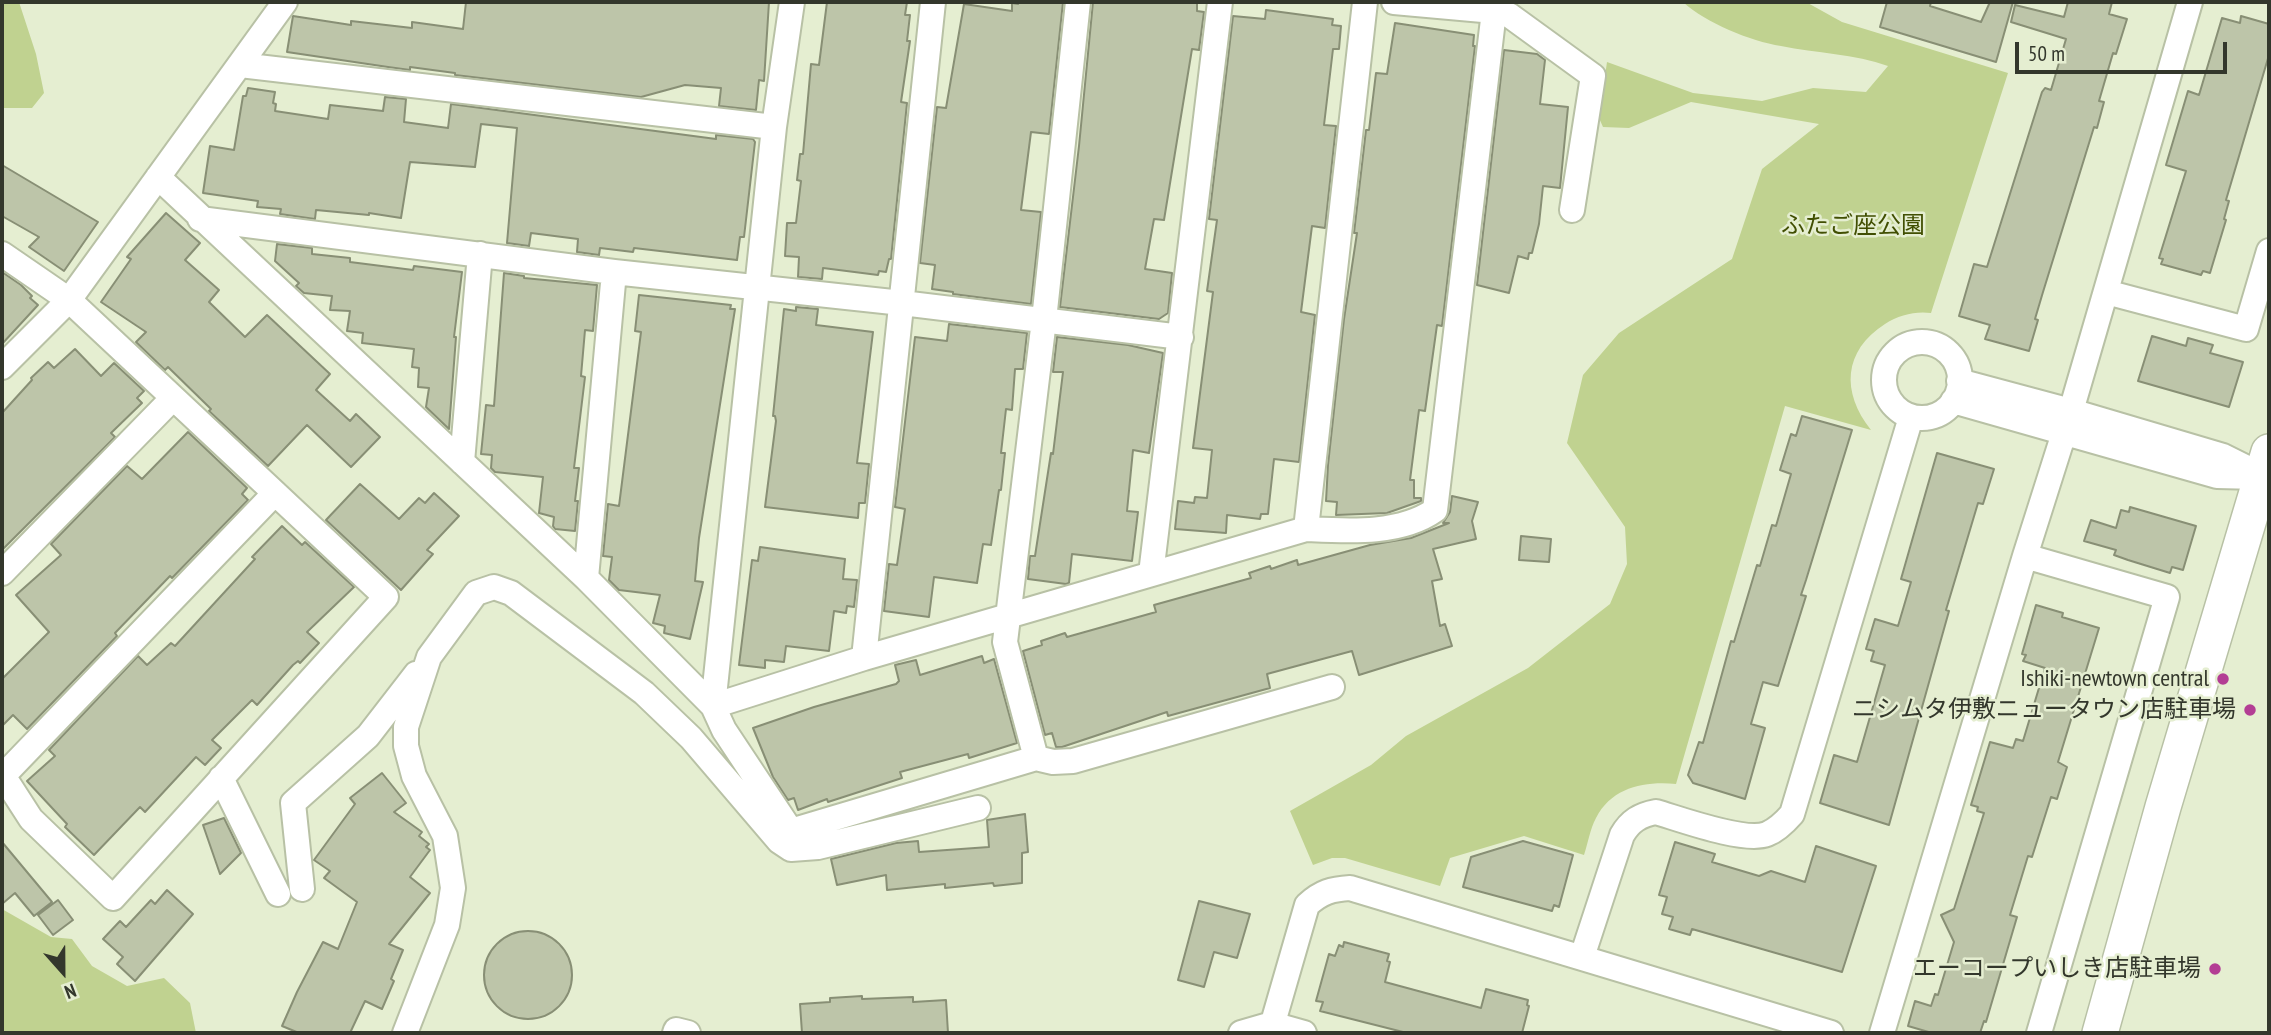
<!DOCTYPE html>
<meta charset="utf-8">
<style>
body{margin:0}
#map{position:relative;width:2271px;height:1035px;overflow:hidden;background:#e5eed1;font-family:"PT Sans Narrow",sans-serif}
canvas{display:block}
.frame{position:absolute;inset:0;border:4px solid #33372c;pointer-events:none}
.north{position:absolute;left:28px;top:937px;width:70px;height:70px;-webkit-text-stroke:5px #e5eed1;paint-order:stroke;rotate:159deg;font-size:19px;font-weight:700;line-height:28px;text-align:center;color:#33372c}
.north::after{content:'';display:block;margin:auto;width:24px;height:32px;background:#33372c;clip-path:polygon(50% 0,100% 100%,50% 72%,0 100%)}
.scale{position:absolute;left:2015px;top:42px;width:212px;height:32px;box-sizing:border-box;border:4px solid #33372c;border-top:0;padding-left:9px;font-size:21px;line-height:24px;white-space:nowrap;color:#33372c;-webkit-text-stroke:5px #e5eed1;paint-order:stroke}
</style>
<div id="map">
<canvas width="2271" height="1035"></canvas>
<div class="frame"></div>
<div class="north">N</div>
<div class="scale">50 m</div>
</div>
<script>
const ctx = document.querySelector('canvas').getContext('2d');
ctx.lineJoin = 'round';
function fill(path, color) { ctx.fillStyle = color; ctx.fill(path, 'evenodd'); }
function strokePath(path, color, width, dash) { ctx.strokeStyle = color; ctx.lineWidth = width; ctx.lineCap = dash ? 'butt' : 'round'; ctx.setLineDash(dash || []); ctx.stroke(path); }
function write(font, color, halo, rows, align = 'center') {
  ctx.font = font + ' "PT Sans Narrow","Noto Sans JP",sans-serif'; ctx.lineWidth = 5; ctx.setLineDash([]); ctx.textBaseline = 'middle'; ctx.strokeStyle = halo; ctx.fillStyle = color; for (const [text, x, y, turn = 0] of rows) {
    ctx.save(); ctx.translate(x, y); ctx.rotate((+turn || 0) * Math.PI / 180); ctx.textAlign = isNaN(turn) ? turn : align; if (halo) ctx.strokeText(text, 0, 0); ctx.fillText(text, 0, 0); ctx.restore();
  }
}
fill(new Path2D(`
 M2,2h17l17,52 8,39 -12,15h-30z
 M1683,2h123l36,20 166,51 -77,240c-16,-2 -32,2 -46,11 -42,27 -44,68 -14,106l-86,-24 -109,378c-31,-3 -64,3 -80,34 -6,11 -8,25 -12,37l-60,-19 -74,22 -10,28 -95,-28h-13l-19,7 -23,-54 81,-46 35,-29 122,-68 82,-64 17,-40 -2,-37 -58,-84 16,-68 36,-42 113,-74 30,-90 57,-45 -128,-22 -62,26 -26,-1 -4,-9 8,-56 86,31 69,8 51,-13 53,4 22,-26c-33,-12 -72,-13 -107,-20 -31,-5 -75,-23 -98,-44z
 M2,909l49,28 21,2 20,27 35,20 37,-8 26,25 6,30h-194z`), '#c0d290');
const building = new Path2D(`
 M466,2h303l-5,79 -5,-1 -3,30 -37,-4 2,-18 -36,-3 -44,12 -186,-22v-2l-45,-6v3l-22,-3 -101,-15 6,-36 58,9v-4l61,7v-6l51,7z
 M827,2h80l-2,13h5l-3,26h3l-9,61 6,1 -16,156h-2l-3,13 -7,-1 -1,4 -55,-7 -1,11 -24,-2 1,-20 -14,-1 2,-33h9l5,-42 -4,-1 3,-26h3l8,-90 8,1z
 M1018,2h45l-14,132 -18,-2 -10,78 20,2 -10,92 -78,-10v-2l-21,-3 3,-24 -15,-2 17,-156 9,1 18,-104 48,7v-8l6,1z
 M1093,2h104v9l7,1 -5,38 -7,-1 -28,171 -10,-1 -9,50 27,4 -4,40 -9,6 -99,-12 19,-161z
 M1887,2h44l-1,4 51,16 9,-20h23l-17,60 -116,-35z
 M2068,2h44l-3,12 18,5 -11,35 -3,-1 -14,48 5,1 -7,26 -3,-1 -51,165 -8,27 3,1 -9,31 -44,-12 5,-14 -31,-9 15,-52 13,3 55,-175 3,-4 6,2 15,-51 -55,-17 4,-17 49,12z
 M1266,10l67,9 -1,6 9,1 -2,23h-6l-9,76 12,1 -11,102 -13,-2 -11,86 14,3 -16,147 -25,-3 -6,55h-7l-1,5 -33,-4 -1,18 -51,-4 3,-28 16,2 1,-6 12,1 5,-48 -19,-2 20,-156 -6,-1 10,-71 -8,-1 24,-203 32,3z
 M2241,16l28,8v31l-43,145 3,1 -5,18 2,1 -16,53 -7,-2 -2,4 -40,-11 2,-5 -4,-1 27,-87 -20,-6 22,-74 11,4 23,-77 18,5z
 M1395,23l79,12 -1,11h2l-33,280 -5,-1 -12,86 -6,-1 -9,70h4v18h7v3l-34,12 -51,2 1,-13 -11,-1 2,-36 16,-146 13,-86h-3l12,-103h3l7,-57 11,1z
 M1504,50l33,4 8,6 -5,44 28,3 -8,81 -17,-2 -4,38 -7,29h-3l-1,6 -10,-3 -9,37 -32,-8z
 M248,88l27,4 -2,11 3,1 -1,7 53,8 2,-14 53,6 2,-14 21,2 -2,23 44,6 3,-24 265,35v-4l37,4 2,3 -11,95h-4l-3,23 -103,-12 -1,4 -33,-4 -1,7 -22,-3 1,-13 -47,-6 -2,13 -22,-3 10,-115 -36,-4 -6,43 -65,-5 -9,56 -32,-5v2l-53,-5 -1,9 -35,-5 1,-5 -24,-2 1,-6 -55,-8 7,-47 24,4 9,-54h3z
 M2,165l96,57 -34,49 -35,-24 10,-10 -37,-21z
 M166,213l34,30 -15,17 34,30 -10,12 36,35 22,-22 63,59 -14,16 34,31 6,-7 24,23 -29,30 -44,-42 -39,41 -59,-55 2,-2 -43,-42 -3,3 -29,-28 10,-10 -45,-30 30,-43 -4,-2z
 M277,244l35,4v6l38,4v4l63,8 1,-4 48,6 -8,65h2l-7,92 -23,-22 3,-19 -11,-1 1,-19 -7,-1 2,-18 -52,-6 1,-10 -16,-2 3,-20 -20,-1 2,-14 -28,-3 -8,-7 3,-3 -24,-22z
 M2,272l19,13 11,11 -2,2 8,7 -36,39z
 M504,273l20,3v2l73,7 -4,46 -8,-1 -4,46 4,1 -11,91h5l-4,33h3l-3,30 -20,-2 -2,-3 1,-9 -15,-4 4,-36 -48,-5 -4,-4 1,-13 -11,-1 5,-49 8,1z
 M639,295l92,10 -1,4h5l-36,229 -4,43 8,1 -13,57 -26,-6 1,-7 -12,-3 7,-28 -41,-5 -10,-10 3,-23 -9,-1 5,-52 11,2 22,-174 -6,-1z
 M796,307l22,2 -2,16 57,7 -16,131 12,1 -4,39h-6l-1,15 -93,-11 11,-86 -1,-5h-2l11,-107 12,2z
 M949,324l78,9 -4,36h-8l-3,41 -6,-1 -5,44h4l-4,37h-2l-8,55 -8,-1 -6,39 -43,-6 -5,40 -45,-6 5,-47 8,1 8,-56 -10,-2 20,-170 32,4z
 M2152,336l34,10 2,-8 25,7 -3,8 33,9 -14,45 -91,-26z
 M1057,337l71,8 35,8 -14,100 -16,-3 -6,61 11,1 -6,49 -60,-7 -3,29 -3,1 -38,-5 2,-23h5l16,-103 2,1 10,-82h-10z
 M75,349l26,27 13,-13 30,28 -7,7 5,5 -31,30 4,4 -113,113v-137l30,-33 -1,-2 17,-16 6,6z
 M1802,416l50,14 -46,150 -5,15 5,1 -28,90 -15,-4 -12,42 14,4 -20,71 -52,-16 -5,-8 11,-33 4,1 28,-102 3,1 23,-77 3,1 12,-41 4,1 15,-52 -11,-4 11,-36 5,2z
 M188,432l59,56 -5,6 6,6 -76,78 -2,-2 -55,57 2,3 -90,93 -14,-14 -11,11v-47l47,-47 -33,-37 45,-40 -10,-11 76,-78 15,13z
 M1937,453l57,16 -11,35 -5,-1 -32,107 3,1 -60,214 -69,-22 14,-48 23,7 28,-97 -14,-4 3,-10 -8,-2 9,-30 23,7 13,-44 -10,-3z
 M360,484l39,35 20,-21 6,5 9,-10 25,23 -32,34 6,4 -32,36 -75,-70z
 M1452,496l26,6 -6,19 4,18 -43,10 9,30 -10,2 8,45 5,-2 7,22 -93,29 -7,-24 -85,23 3,14 -102,28 -1,-4 -105,35h-6l-4,-14 -7,2 -22,-84 19,-6 -1,-4 24,-8 2,4 89,-25 -2,-7 97,-27 -2,-5 21,-7 1,3 26,-9 1,5 72,-20 41,-7 38,-15h-6l7,-11z
 M2130,507l66,19 -13,44 -11,-3 -2,6 -42,-13 -14,-5 2,-5 -32,-9 7,-21 25,8 5,-18 8,2z
 M282,526l20,19 3,-3 49,45 -47,45 12,11 -19,20 -2,-2 -5,4 -36,40 -5,-5 -40,40 9,8 -16,17 -9,-8 -51,55 -5,-5 -46,48 -29,-28 2,-3 -40,-43 28,-25 -6,-6 89,-94 9,9 24,-22 4,3 80,-87 -3,-2z
 M1521,536l30,3 -2,23 -30,-2z
 M760,547l85,12 -2,20 14,1 -3,27 -7,-1 -1,7 -12,-2 -5,40 -43,-5 -2,16 -19,-2v8l-26,-3 13,-105 6,1z
 M2036,605l27,8 -1,4 37,11 -41,134 9,5 -10,32 -6,-2 -19,60 -4,-1 -18,59 7,2 -31,105 -2,-1 -4,12h-48l-24,-7 7,-25 16,5 4,-12 3,1 16,-53 -13,-27 13,-6 30,-96 -7,-2 1,-4 -7,-2 19,-63 23,6 3,-9 7,2 22,-73 -22,-7 3,-6 -4,-1z
 M982,656l2,7 10,-4 23,84 -48,15 -1,-4 -68,18 2,6 -74,24 -1,-3 -29,11 -4,-12 -6,2 -15,-23 -20,-49 61,-21 82,-23 3,-3 -4,-16 21,-5 4,15z
 M382,773l24,30 -12,9 28,20 -3,4 10,8 -3,3 4,3 -20,27 20,16 -41,51 14,6 -12,29 3,2 -12,28 -17,-8 -15,32h-51l-17,-7 15,-34 26,-50 15,7 19,-47 -33,-24 6,-7 -16,-11 41,-56 -5,-6z
 M1025,814l3,38 -6,1v30l-28,3 -1,-3 -48,5v-4l-58,6 -1,-15 -49,10 -6,-26 65,-16 22,-2 1,11 70,-5 -2,-27z
 M224,818l17,35 -21,21 -17,-49z
 M1523,841l50,14 -14,52 -5,-2 -2,6 -89,-24 8,-30z
 M2,842l50,60 -18,14 -19,-23 -13,11z
 M1675,842l40,12 -3,8 47,14 12,-5 34,11 11,-36 60,20 -34,106 -150,-43 -2,6 -21,-6 4,-12 -11,-3 5,-17 -8,-2z
 M167,890l26,24 -58,67 -18,-17 6,-7 -20,-18 17,-18 6,6 25,-27 4,4z
 M58,900l15,20 -20,15 -15,-20z
 M1199,901l51,13 -13,44 -23,-6 -10,35 -26,-7z
 M484 975a44 44 0 1 1 88 0a44 44 0 1 1-88 0Z
 M1344,942l45,12 -2,7 3,1 -5,20 96,26 5,-19 42,11 -1,5 2,1 -7,27h-115l-87,-22 3,-9 -7,-1 13,-47 6,2 4,-11 4,2z
 M862,996v3l51,-2v5l33,-2 2,33h-146l-2,-29 30,-2v-4z`);
fill(building, '#bdc5a9');
strokePath(building, '#888f75', 2);
const street = new Path2D(`
 M792,2l-18,125 -61,579 151,-48 442,-129c41,2 94,6 129,-19l59,-499 -100,-9
 M1500,2l-6,9 15,4 84,61 -21,134
 M240,65l534,62
 M158,177l428,401 127,128 11,24 67,101 245,-73 17,4 20,-1 259,-74
 M200,219l414,53 288,31 279,34
 M2,254l67,46 317,297 -273,301 -82,-79 -29,-45
 M2106,292l140,37 23,-78
 M1884 380a38 38 0 1 1 76 0a38 38 0 1 1-76 0Z
 M2,367l67,-67 216,-298
 M1959,381l112,30 152,45 46,23
 M1953,401l264,75 41,1
 M462,462l18,-208
 M1306,529l59,-527
 M2025,556l142,41 -128,436
 M2,573l171,-175
 M1151,574l69,-572
 M586,578l28,-306
 M864,658l69,-656
 M1036,758l-31,-116 39,-322 34,-318
 M3,776l272,-283
 M221,778l57,116
 M302,889l-9,-86 75,-67 48,-62
 M1582,957l40,-122c8,-14 18,-20 34,-23 24,7 89,31 111,22 10,-4 18,-12 25,-20l119,-397
 M405,1033l42,-108 6,-37 -8,-52 -31,-60 -8,-30v-19l23,-70 47,-64 18,-6 17,6 133,100 47,45 88,103 12,8 27,-2 160,-39
 M675,1033l1,-3 12,3
 M1241,1033l31,-9 32,9
 M1270,1033l37,-128c14,-13 25,-16 43,-17l481,145
 M1882,1033l143,-477 46,-145 119,-409`);
const secondary = new Path2D(`
 M2100,1033l63,-226 106,-355`);
strokePath(street, '#b8c1a5', 28);
strokePath(secondary, '#b8c1a5', 38);
strokePath(street, '#fff', 24);
strokePath(secondary, '#fff', 35);
for (const [x, y, r, color] of [
 [2223,679,7,"#b33d94"],
 [2250,710,7,"#b33d94"],
 [2215,969,7,"#b33d94"]
]) { const dot = new Path2D(); dot.arc(x, y, r, 0, 2 * Math.PI); ctx.fillStyle = color; ctx.fill(dot); strokePath(dot, '#e5eed1', 2.5); }
write('24px', '#414f02', '#e5eed1', [
 ["ふたご座公園",1853,226]
]);
write('24px', '#33372c', '#e5eed1', [
 ["Ishiki-newtown central",2209,679],
 ["ニシムタ伊敷ニュータウン店駐車場",2236,710],
 ["エーコープいしき店駐車場",2201,969]
], 'right');
</script>
